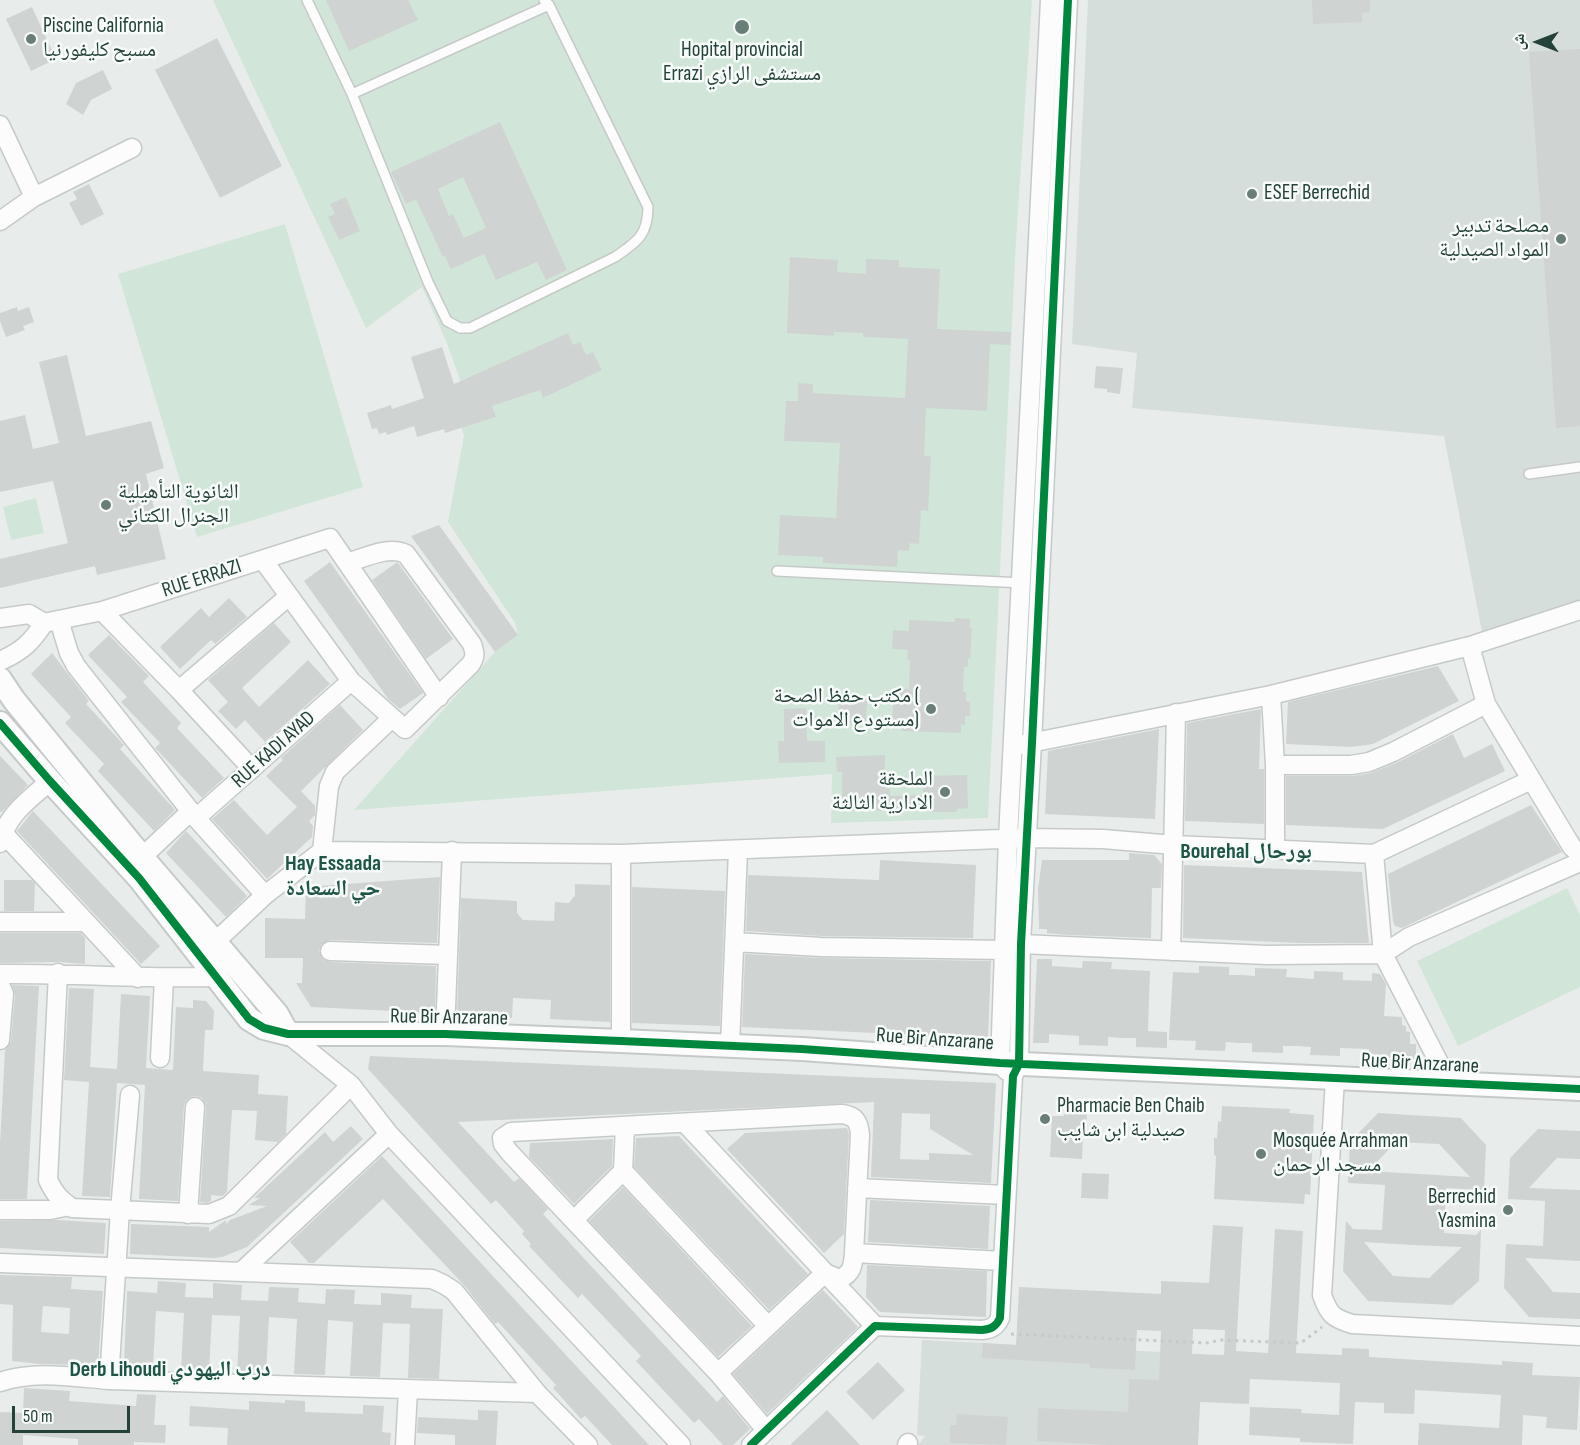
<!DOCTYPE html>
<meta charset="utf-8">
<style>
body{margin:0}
#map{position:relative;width:1580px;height:1445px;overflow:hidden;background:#e8edeb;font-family:"Sofia Sans Condensed","Noto Naskh Arabic",sans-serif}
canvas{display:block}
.north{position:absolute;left:1508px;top:12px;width:60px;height:60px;-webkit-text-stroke:4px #f7fbf9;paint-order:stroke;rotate:270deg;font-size:16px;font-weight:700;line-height:24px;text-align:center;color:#24423a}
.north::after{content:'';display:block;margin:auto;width:21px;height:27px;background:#24423a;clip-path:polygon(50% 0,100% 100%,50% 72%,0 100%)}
.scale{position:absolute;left:12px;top:1406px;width:118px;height:27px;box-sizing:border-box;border:3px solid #24423a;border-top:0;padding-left:8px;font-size:18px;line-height:21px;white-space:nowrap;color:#24423a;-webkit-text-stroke:4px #f7fbf9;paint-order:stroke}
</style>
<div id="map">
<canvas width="1580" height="1445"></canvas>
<div class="north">ش</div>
<div class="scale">50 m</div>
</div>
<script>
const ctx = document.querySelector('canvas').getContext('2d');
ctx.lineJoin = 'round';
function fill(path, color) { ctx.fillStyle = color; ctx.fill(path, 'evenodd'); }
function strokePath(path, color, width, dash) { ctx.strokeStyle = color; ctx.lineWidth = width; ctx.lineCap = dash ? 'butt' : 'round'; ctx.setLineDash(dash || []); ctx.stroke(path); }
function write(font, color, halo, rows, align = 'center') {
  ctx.font = font + ' "Sofia Sans Condensed","Noto Naskh Arabic",sans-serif'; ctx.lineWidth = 5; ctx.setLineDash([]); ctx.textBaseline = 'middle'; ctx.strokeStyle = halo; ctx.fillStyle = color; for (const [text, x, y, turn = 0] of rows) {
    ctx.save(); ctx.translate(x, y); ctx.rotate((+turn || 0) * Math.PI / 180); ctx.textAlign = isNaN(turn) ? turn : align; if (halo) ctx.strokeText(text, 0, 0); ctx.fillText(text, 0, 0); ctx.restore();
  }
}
fill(new Path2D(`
 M1088,0h492v603l-98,29 -38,-196 -312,-28 5,-55 -65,-9z
 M922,1340l280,14 -4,91h-280l7,-9 -8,-1z`), '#d6dedb');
fill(new Path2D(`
 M213,0h819l-16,241 -28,577 -157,5 1,-49 -478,36 141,-158 23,-17 -3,-12 -67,-101 16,-86 -10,-32 13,-4 -20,-57 -25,-56 -56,41z
 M285,224l78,263 -166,50 -79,-263z
 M36,498l8,35 -33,7 -8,-33z
 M1567,888l13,27v72l-122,59 -41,-85z`), '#d1e6d8');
fill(new Path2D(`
 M326,0h82l10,20 -69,31z
 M1312,0h58v12l-8,1v9l-49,2z
 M32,7l24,52 -25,12 -25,-52z
 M217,38l65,128 -62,32 -65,-128z
 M1580,49v377l-24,2 -27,-376z
 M103,70l9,19 -21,11 -8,15 -17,-11 10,-21z
 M500,122l67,148 -21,10 -9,-18 -41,18 -12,-26 -33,15 -6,-13 -2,1 -27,-58 -10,5 -15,-32zM463,177l23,51 -22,10 -11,-24 -4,2 -11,-27z
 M89,184l15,30 -23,12 -12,-23 8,-4 -4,-7z
 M346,197l14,34 -21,9 -11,-23 7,-3 -5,-10z
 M790,257l48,3 -1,12 29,2v-15l33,1v7l41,2 -3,60 74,3 -1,13 -20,-1 -3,67 -61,-3 -2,48h7l-3,55 -7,-1 -2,34 -9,-1 -1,8 -11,-1 -1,17 -74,-4v-6l-45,-2 2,-40 56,3 4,-75 -56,-2 2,-40h12v-18l15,1v9l92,5 3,-59 -45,-2v-4l-29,-1v4l-47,-3z
 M17,307l1,4 11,-4 5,15 -11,4 2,4 -19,7 -6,-16v-8z
 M568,333l5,12 7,-3 6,13 7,-3 9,18 -59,28 -3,-8 -48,16 4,11 -51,16 -1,-4 -27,8 -3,-11 -27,9 -1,-3 -7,2 -2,-6 -5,1 -5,-16 24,-8 1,4 32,-11 -13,-41 31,-10 12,37z
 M67,355l19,81 65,-15 13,47 -18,6 20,85 -69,16 -2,-9 -95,22v-29l68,-16 -15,-62 -53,11v-71l25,-6 8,34 26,-6 -20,-81z
 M1096,366l27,2 -3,26 -13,-2v-3l-13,-1z
 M439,525l79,110 -23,17 -84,-116z
 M330,562l93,131 -23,16 -11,-9 -85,-119z
 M396,563h2l55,76 -27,20 -54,-79z
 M229,598l18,19 -32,27 -4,-4 -31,29 -20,-22 41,-39 8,9z
 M955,618l15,1v9h2l-2,31 -2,-1v9h-4l-1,25h3v9l4,1v14h-5v9l-4,-1v9l-59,-2v-7l-10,-1 2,-34h15l1,-28 -3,-1 1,-10 -16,-1 1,-19 16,1v-11l46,2z
 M274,623l17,19 -49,46 17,19 49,-47 22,24 -65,58 -20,-22 -9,9 -18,-18 10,-9 -20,-22z
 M109,635l40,41 -6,6 38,41 -4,5 47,50 -22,20 -44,-47 -3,-3 5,-5 -39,-41 6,-5 -39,-42z
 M52,653l37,48 -3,3 38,41 -4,4 55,61 -21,21 -56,-60 6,-7 -39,-41 6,-6 -40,-43z
 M1438,666l21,35 -86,43 -22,3 -65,-3 2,-42z
 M839,697l28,1 -1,26 -28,-1z
 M340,705l23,25 -62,61 14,15v9l-6,6 4,5 -1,11 -45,42 -55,-60 22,-19 33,35 30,-28 -31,-31 17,-16 -2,-2z
 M806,708l1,33h18v21l-46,1 -1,-22h6v-32z
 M1261,709l-2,60h5v55l-79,-3 2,-98z
 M1159,729l-4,90 -110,-5 3,-63z
 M1453,734l11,24 28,-14 13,27 -122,58 -97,-4v-49h65l20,-3 27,-11z
 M885,755v16h5v25l33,-1v-19l44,-1 1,33 -11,1v3h-25v-2l-81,1v-3h-9v-36h-5l-1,-15z
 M0,756l28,29 -26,27h-2z
 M1531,805l31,47 -160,76 -7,-2 -2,-5 -5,-47z
 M33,811l127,135 -19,18 -124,-133z
 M186,831l61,65 -21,21 -60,-64z
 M1129,853l25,2 8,9 -1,24h-9l-1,50 -83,-3 -21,-2v-4h-8l-1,-40 4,-29h87z
 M880,860l96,5 -3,73 -152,-2 -75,-5 2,-56 131,5z
 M1184,865l178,7 7,71h-68l-118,-5z
 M440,877l-3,66 -107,-3 -9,5 -2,6 5,9 6,2 106,4 -1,47 -124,-6 -15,-24h6l1,-25h-38v-40l40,1 1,-32z
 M4,880h28l3,3 -1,28h-30z
 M575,884l35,1v137l-60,-3 1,-19 -38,-2 -1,20 -55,-3 4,-117 56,3v12l6,7 31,1 1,-19 14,1 6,-8z
 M632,887l93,4 -5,135 -88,-3z
 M0,933h81l4,5v26l-27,-2 -58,1z
 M745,954l76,4 170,3 -3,77 -246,-11z
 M1037,959h15v7l30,2 1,-7 29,1 -1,7 39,2 -2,60 19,1v16l-31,-1v-9h-14l-14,-1v9l-29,-1v-9l-30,-2v9h-16z
 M1199,966l30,1v8h13l13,1v-8l32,1 -1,8 28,2v-8l29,1v8l29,1v-8l8,1 6,10 -2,32 18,1v8l4,1v5l4,1v12h6v15l-48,-2 1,-8 -29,-1v8l-30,-1 1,-8 -14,-1h-14v7l-31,-1v-9h-13l-13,-1 -1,9 -30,-1 1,-9 -27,-1 4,-68 26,1z
 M12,985l27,1 -12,213h-27v-55l5,-94 6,-9 4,-46z
 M69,988l25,1 -4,78 27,2 4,-75 29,2 -4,72 27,2 3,-63 17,1v-8l13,1 8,10 -1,19h-8l-2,41 56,4 -1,19 30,2 -2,38 -8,8 -23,-2 2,-29 -25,-1 -5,82 -4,4 -12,-1v6l-4,2 -7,-1 6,-95 -4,-9 -6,-2 -5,1 -5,3 -2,6 -6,95 -39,-2 6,-114 -28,-2 -7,114 -28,-1 7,-114 -25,-2z
 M370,1056l626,27 -5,100 -120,-6 3,-75 -416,20 56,60 5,-4 29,31 -5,5 174,188 6,-6 27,33 -17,16h-10l-24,-26 -5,4 -58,-62 5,-5 -20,-21 -39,-41 -4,4 -49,-52 2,-2 -9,-10 2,-3 -19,-21 -9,-10 -5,4 -123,-135zM902,1113l28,1v15l43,26 -44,-2v7l-29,-1z
 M1222,1106l68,3 -1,4 25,2 -4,80 -5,-1 -1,10 -90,-5 2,-43 -2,-1v-17h3l1,-17 3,1z
 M1065,1111l22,1 -1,24h-3l-1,23 -32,-2 2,-41h12z
 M1378,1113l83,5 25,27 -2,47 -2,-2 -36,-2 -2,45 32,2 5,-5 -2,51 -27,24 -84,-4 -25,-30 3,-50 7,8 29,1 3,-45 -37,-2 2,-41zM1396,1142l43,2 31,33 -102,-6zM1364,1242l48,3 50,2 -33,31 -36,-2z
 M351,1126l12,13 -116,108 -25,10 -8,1 -84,-4 1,-30 78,3v5l17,-12v4l4,-4 37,-14 -18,-1 11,-7h-6l71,-66 8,10z
 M847,1128l2,6 -5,100 -20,19 -97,-104 18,-16z
 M1538,1129l42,2v28l-23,-1 -28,30 51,2v71l-55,-3 28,34 27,1v26l-51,-2 -25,-29 2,-44 37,2 2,-45 -37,-2 2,-41z
 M679,1136l129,138 -39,36 -135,-143 2,-29z
 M613,1139l-1,27 -38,38 -45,-47 1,-14z
 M382,1156l233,252 34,37h-37l-27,-29 -4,3 -28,-31 3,-3 -58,-63 -3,2 -32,-40 -80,-85 -69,64h-5l-19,-21z
 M1082,1173l27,1 -1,25 -27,-1z
 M623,1187l129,139 -34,31 -129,-136z
 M870,1200l120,6 -2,43 -120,-7z
 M57,1220l49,3 -2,31 -104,-6v-27z
 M1213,1225l30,2 -7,124 32,2 7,-124 28,2 -7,122 46,2v-7l27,1v8l133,8v-4l31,2 -1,12 48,2 -3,53 -31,-2 1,-11 -24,-2 -1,30h-104l1,-22 80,5 2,-33 -86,-5 -1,24 -30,-1v-10l-29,-1 -2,42 -53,-2v-4l-51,-3 1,-28 52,2 -1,4 38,2 1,-32 -90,-4 -1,25 -49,-2 -2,43h-90l-71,-4 1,-33 90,4 1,-33 30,1 2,-49 -24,-1 -2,40 -45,-2v-4l-108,-6 1,-15 33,2 3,-58 142,7v-13l48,2zM1193,1329l32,1 -1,25 -32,-1z
 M867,1265l120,6 -1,46 -106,-5 -14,-15z
 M0,1275l72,2 -1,12 32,2 -5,74 -58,-1 -28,-3 1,-56 -13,-1zM43,1306l27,2 -1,26 -28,-2z
 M158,1281l28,2 -1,14 28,1v-15l29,2 -1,15 27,1 1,-14 30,1 -1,14 27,2 1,-15 7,1 -1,-1 23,1 -1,14 27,1v-12l31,2 -1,13 32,1 -4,70 -31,-1 2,-54 -27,-1 -3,54 -30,-1 3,-54 -25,-2 -3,55 -31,-1 3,-55 -28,-2 -3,57 -29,-2 3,-56 -28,-1 -3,56 -28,-1 3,-57 -28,-2 -3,55 -29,-1 3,-74 30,2z
 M823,1290l35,37 -91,87 -34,-40z
 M878,1362l27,28 -32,30 -27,-28z
 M24,1388l46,3 -1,10 67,5 1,-12 19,1 -2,30h12l-1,18 -31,-1v3h-56v-6l-55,-4v10h-23v-33l23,1z
 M285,1400l20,1v11l58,2v-9l21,1 -2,26 9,1 -1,12h-163l1,-17 -39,-2 1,-20 59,4v-9l36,2z
 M478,1410l20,1 -2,34h-41v-10l-38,-2 1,-16 60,3z
 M827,1410l33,35h-70z
 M957,1414l51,3 -2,28 -56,-2v-18h6z`), '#cfd4d2');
const service = new Path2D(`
 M307,0l45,94 76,188 19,39 13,7h10l145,-71c22,-15 33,-22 33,-50l-99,-202
 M352,94l197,-89 -5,-5
 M1529,474l51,-7
 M777,571l246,12`);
const minor = new Path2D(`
 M0,125l34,72
 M0,221l34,-24 98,-49
 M263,560l88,121 54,48 65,-64c6,-8 5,-12 2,-21l-66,-90c-17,-9 -42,4 -59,9
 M102,611l77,79 73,79
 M0,618l29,-4 15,9
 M59,620l10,33 7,13 120,152 69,77
 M44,623l58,-12 228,-73 109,159
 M1470,646l16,58 86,143 8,7
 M0,661c21,-9 32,-19 44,-38
 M179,690l110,-94
 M1271,695l4,70v85
 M1020,745l251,-50 199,-49 110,-36
 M1275,765h76l18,-3 24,-10 93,-48
 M196,818l155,-137
 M3,833l135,145
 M0,843c8,-30 28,-42 50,-62
 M322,851l7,-65 6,-14 57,-54
 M621,854v187
 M1374,854l9,100 67,130
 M142,857l49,-46
 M0,922h86
 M215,942l50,-47 57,-44 299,3 405,-16 77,1 71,6 200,9 157,-74
 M734,942l87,5 183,3
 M1021,944l246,11 116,-1 26,-17 171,-75
 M330,951l118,4
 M1171,951l5,-238
 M58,973l-10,207c6,13 12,20 24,28l137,6 20,-8 122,-121
 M0,974c72,-1 143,5 214,3
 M0,985l4,9 -4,46
 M288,1034l63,51 38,49 292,311
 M445,1034l7,-183
 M730,1046l8,-196
 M160,1058l4,-79
 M1007,1071l-7,-8 8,-225 42,-838
 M1335,1079l-13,216c7,20 11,23 30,29l228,12
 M685,1123l190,203
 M625,1127l-2,44 145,155
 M857,1188l149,7
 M0,1210h50l19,-4
 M188,1214l7,-107
 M574,1220l49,-49
 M0,1263l432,16 11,5 11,7 83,102 51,52
 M241,1272l148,-138
 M718,1373l107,-100 14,6c13,-5 14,-13 15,-26l149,8
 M109,1380l11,-170 10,-115
 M0,1382c35,-12 72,-5 109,-2l428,13
 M766,1430l-48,-57 -208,-220 -7,-9 -1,-6 9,-6 331,-18c13,2 17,7 18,21l-6,118
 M405,1445l3,-55
 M751,1445l124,-119 107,4c9,-1 14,-3 18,-12l13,-242 6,-12 2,-120 11,-201 36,-743
 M907,1445l1,-2`);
const tertiary = new Path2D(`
 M0,679l14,21 128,157 135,157 11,20
 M0,723l50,58 89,97 110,141 15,9 24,6h157l176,7 181,8 198,14 580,26`);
strokePath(service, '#c5cac8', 12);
strokePath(minor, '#c5cac8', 21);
strokePath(tertiary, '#c5cac8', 26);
strokePath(new Path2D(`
 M1011,1334l198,9 11,-3 81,3 21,-16`), '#c3ccca', 3, [3, 4.5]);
strokePath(service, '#fcfcfc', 9);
strokePath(minor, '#fcfcfc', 18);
strokePath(tertiary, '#fcfcfc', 22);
strokePath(new Path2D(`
 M0,723l50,58 89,97 110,141 15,9 24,6h157l176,7 181,8 198,14 580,26
 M751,1445l124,-119 107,4c9,-1 14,-3 18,-12l13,-242 6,-12 2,-120 11,-201 36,-743`), '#00873e', 8);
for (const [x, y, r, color] of [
 [742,27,8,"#697e78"],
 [31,39,6,"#697e78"],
 [1252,194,6,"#697e78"],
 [1561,239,6,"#697e78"],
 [106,505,6,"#697e78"],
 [931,709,6,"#697e78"],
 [945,792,6,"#697e78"],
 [1045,1119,6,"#697e78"],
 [1261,1154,6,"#697e78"],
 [1508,1210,6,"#697e78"]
]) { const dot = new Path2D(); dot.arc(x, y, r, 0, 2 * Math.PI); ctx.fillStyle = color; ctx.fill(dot); strokePath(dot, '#f7fbf9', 2); }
write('21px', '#24423a', '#f7fbf9', [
 ["Piscine California",43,27],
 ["مسبح كليفورنيا",43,51],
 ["Hopital provincial",742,51,"center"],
 ["Errazi مستشفى الرازي",742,75,"center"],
 ["ESEF Berrechid",1264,194],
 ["مصلحة تدبير",1549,227,"right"],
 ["المواد الصيدلية",1549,251,"right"],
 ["الثانوية التأهيلية",118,493],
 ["الجنرال الكتاني",118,517],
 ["مكتب حفظ الصحة (",919,697,"right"],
 ["مستودع الاموات)",919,721,"right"],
 ["الملحقة",933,780,"right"],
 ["الادارية الثالثة",933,804,"right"],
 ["Pharmacie Ben Chaib",1057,1107],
 ["صيدلية ابن شايب",1057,1131],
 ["Mosquée Arrahman",1273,1142],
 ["مسجد الرحمان",1273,1166],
 ["Berrechid",1496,1198,"right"],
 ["Yasmina",1496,1222,"right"]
], 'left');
write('21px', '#24423a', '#f7fbf9', [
 ["RUE ERRAZI",202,579,-18],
 ["RUE KADI AYAD",274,750,-42],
 ["Rue Bir Anzarane",449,1018,1],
 ["Rue Bir Anzarane",935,1040,4],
 ["Rue Bir Anzarane",1420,1064,3]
]);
write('bold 22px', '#1f5548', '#f7fbf9', [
 ["Bourehal بورحال",1246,852],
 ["Hay Essaada",333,864],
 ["حي السعادة",333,889],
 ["Derb Lihoudi درب اليهودي",170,1370]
]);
</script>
